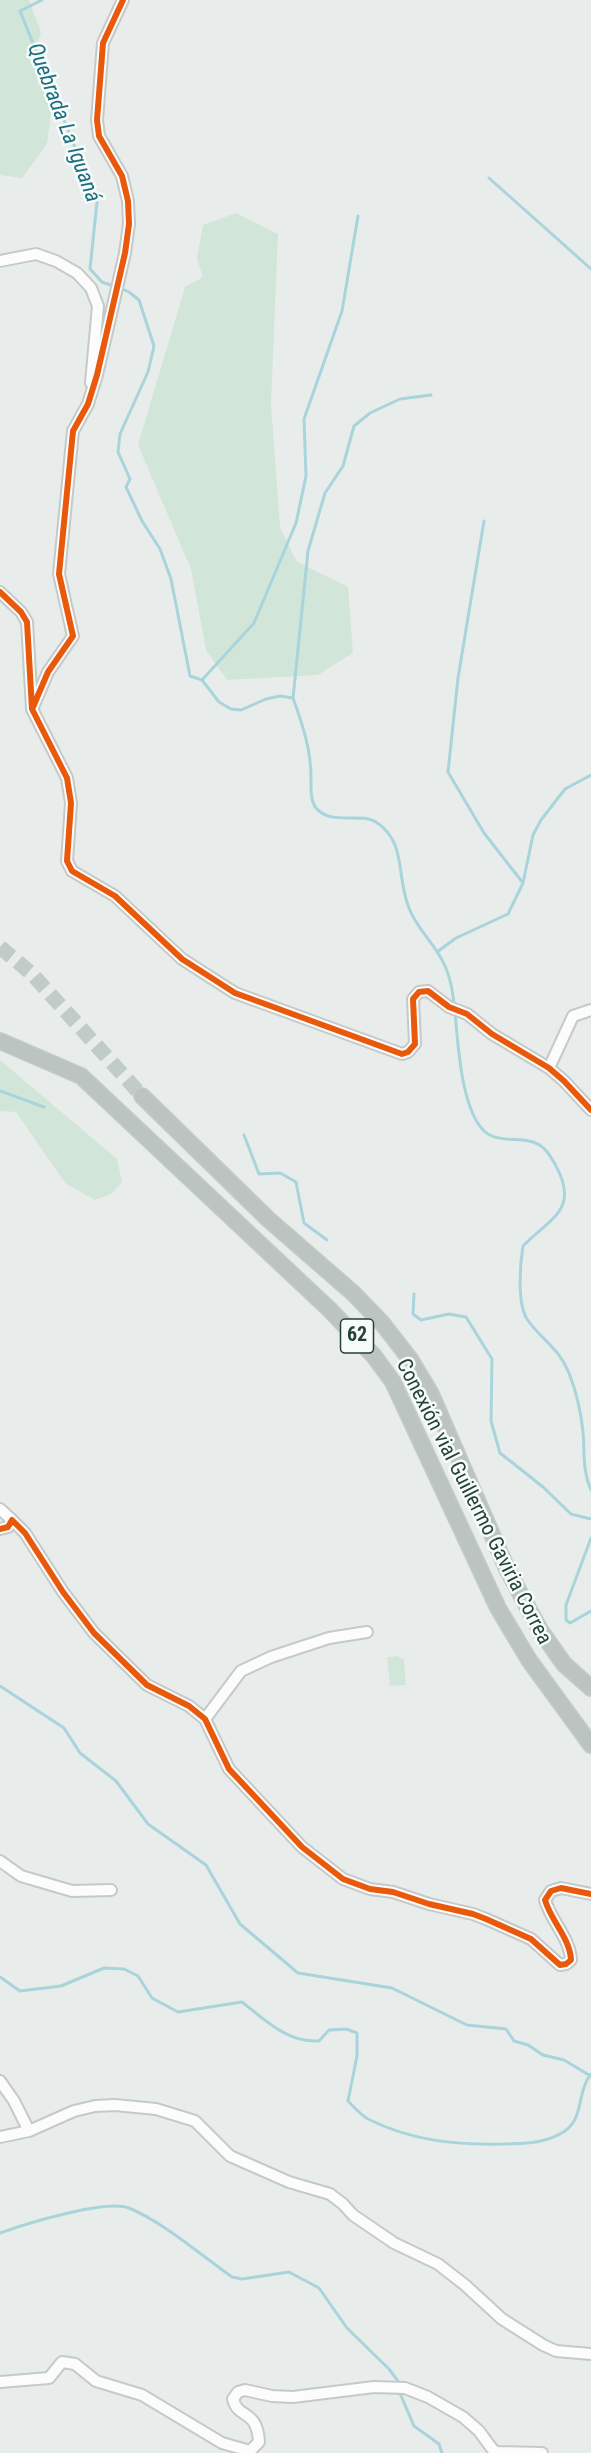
<!DOCTYPE html>
<meta charset="utf-8">
<style>
body{margin:0}
canvas{display:block;background:#e8edeb}
</style>
<canvas width="591" height="2453"></canvas>
<script>
const ctx = document.querySelector('canvas').getContext('2d');
ctx.lineJoin = 'round';
function fill(path, color) { ctx.fillStyle = color; ctx.fill(path, 'evenodd'); }
function strokePath(path, color, width, dash) { ctx.strokeStyle = color; ctx.lineWidth = width; ctx.lineCap = dash ? 'butt' : 'round'; ctx.setLineDash(dash || []); ctx.stroke(path); }
function write(font, color, halo, rows, align = 'center') {
  ctx.font = font + ' "Roboto Condensed",sans-serif'; ctx.lineWidth = 5; ctx.setLineDash([]); ctx.textBaseline = 'middle'; ctx.strokeStyle = halo; ctx.fillStyle = color; for (const [text, x, y, turn = 0] of rows) {
    ctx.save(); ctx.translate(x, y); ctx.rotate((+turn || 0) * Math.PI / 180); ctx.textAlign = isNaN(turn) ? turn : align; if (halo) ctx.strokeText(text, 0, 0); ctx.fillText(text, 0, 0); ctx.restore();
  }
}
fill(new Path2D(`
 M0,0h29l12,32 -7,27 17,53 -4,32 -25,34 -22,-3z
 M236,213l42,21 -7,170 9,123 17,35 51,25 5,66 -35,22 -91,5 -21,-30 -15,-81 -53,-124 47,-158 18,-10 -6,-18 6,-34z
 M0,1060l117,99 5,23 -11,12 -16,6 -30,-17 -49,-71 -16,-1z
 M397,1656l7,4 2,25 -16,1 -3,-29z`), '#d1e6d8');
strokePath(new Path2D(`
 M42,0l-22,11 77,191 -7,67 12,13 11,4
 M489,178l102,91
 M120,288l9,4 10,8 15,46 -6,26 -28,62 -2,18 12,27 -4,8 16,34 18,28 11,30 19,97 12,4 17,22 12,7 10,1 25,-11 14,-3 13,2c9,25 18,51 18,79 0,10 -1,23 5,31 15,18 44,4 60,14 31,20 20,55 33,86 8,22 27,36 36,58 5,11 8,27 9,39
 M484,521l-26,157 -10,94 36,61 39,50
 M202,680l52,-57 42,-100 10,-47 -2,-57 38,-108 16,-95
 M293,698l15,-147 17,-58 18,-27 11,-40 16,-13 30,-14 31,-4
 M437,952l19,-14 52,-24 15,-31 10,-48 8,-15 24,-31 26,-14
 M455,1012c3,32 6,96 29,119 12,11 31,7 45,10 14,3 19,11 26,23 25,45 -3,53 -32,82 -3,18 -6,57 4,73 14,21 31,27 42,54 7,18 12,39 14,59 2,21 -1,38 8,58
 M0,1091l44,16
 M244,1135l15,39 21,-1 16,9 8,41 23,17
 M414,1294l-1,20 8,6 28,-6 17,3 26,42 -1,62 9,32 43,34 28,27 20,5
 M591,1538l-25,67v15l4,3 21,-12
 M0,1686l64,42 16,25 36,28 32,43 58,41 34,59 58,49 94,15 75,37 39,4 8,12 14,4 15,10 21,5 25,15
 M0,1977l20,14 41,-5 43,-18 20,1 14,7 14,22 26,14 64,-10c24,19 46,41 77,39l10,-11 17,-1 11,4v23l-9,45c6,6 13,14 20,18 44,22 87,26 135,25 23,-1 42,0 62,-13 19,-13 12,-40 26,-57
 M0,2233c25,-9 106,-34 129,-25 34,14 73,48 103,69l10,2 47,-7 30,16 28,40 42,41 11,15
 M399,2391l15,35 25,18 3,9`), '#a9d4db', 3);
strokePath(new Path2D(`
 M0,947l32,27 110,122`), '#c1cbc8', 15, [15, 8]);
const minor = new Path2D(`
 M0,261l36,-7 20,7 21,12 14,15 7,18 -7,77
 M0,592l21,20 6,10 5,87 35,69 4,25 -4,58 5,10 43,25 67,63 53,34 167,61 6,-2 7,-8 -2,-45 6,-7 9,-1 21,16 18,7 25,20 57,34 15,13 27,29
 M33,707l15,-35 25,-36 -14,-62 14,-143 15,-27 9,-29 28,-122 4,-29 -1,-23 -6,-25 -23,-40 -2,-16 6,-77 20,-43
 M549,1068l24,-52 18,-6
 M0,1509l12,11
 M0,1529l8,-2 4,-7 13,13 38,59 31,41 53,52 42,21 16,13 24,50 73,78 41,32 27,10 23,3 36,12 44,10 13,5 45,20 29,26 6,-1 5,-4c-1,-22 -20,-39 -26,-60l6,-9 10,-3 30,6
 M205,1719l36,-48 30,-14 58,-19 38,-6
 M0,1861l21,15 51,15 39,-1
 M0,2081l14,20 15,30
 M0,2137l29,-6 45,-20 21,-5 20,-1 41,4 39,12 35,35 59,26 41,12 13,10 10,11 41,28 44,21 27,21 37,34 41,26 13,6 35,3
 M0,2382l49,-4 13,-16 13,2 21,17 46,14 80,48 28,8 9,-9c-2,-34 -21,-22 -26,-43l5,-7 7,-2 27,6 21,1 81,-10 31,1 23,9 35,20 16,14 14,19 4,2 45,1`);
const highway = new Path2D(`
 M0,1041l81,35 248,233 45,47 19,26 105,226 31,52 62,85
 M142,1096l126,123 85,74 29,30 28,36 21,35 76,175 33,61 24,34 27,24`);
strokePath(minor, '#c5cac8', 14);
strokePath(highway, '#c3ccc9', 18);
strokePath(minor, '#fcfcfc', 10);
strokePath(highway, '#bcc4c2', 15);
strokePath(new Path2D(`
 M0,592l21,20 6,10 5,87 35,69 4,25 -4,58 5,10 43,25 67,63 53,34 167,61 6,-2 7,-8 -2,-45 6,-7 9,-1 21,16 18,7 25,20 57,34 15,13 27,29
 M33,707l15,-35 25,-36 -14,-62 14,-143 15,-27 9,-29 28,-122 4,-29 -1,-23 -6,-25 -23,-40 -2,-16 6,-77 20,-43
 M0,1529l8,-2 4,-7 13,13 38,59 31,41 53,52 42,21 16,13 24,50 73,78 41,32 27,10 23,3 36,12 44,10 13,5 45,20 29,26 6,-1 5,-4c-1,-22 -20,-39 -26,-60l6,-9 10,-3 30,6`), '#e8590c', 6);
for (const [x, y, w] of [
 [357,1336,33]
]) { const box = new Path2D(); box.roundRect(x - w / 2, y - 17, w, 34, 4.5); ctx.fillStyle = '#f7fbf9'; ctx.fill(box); strokePath(box, '#24423a', 1.5); }
write('bold 20px', '#24423a', null, [
 ["62",357,1336]
]);
write('21px', '#24423a', '#f7fbf9', [
 ["Conexión vial Guillermo Gaviria Correa",473,1502,63]
]);
write('italic 22px', '#1c6f80', '#f7fbf9', [
 ["Quebrada La Iguaná",63,123,69]
]);
</script>
